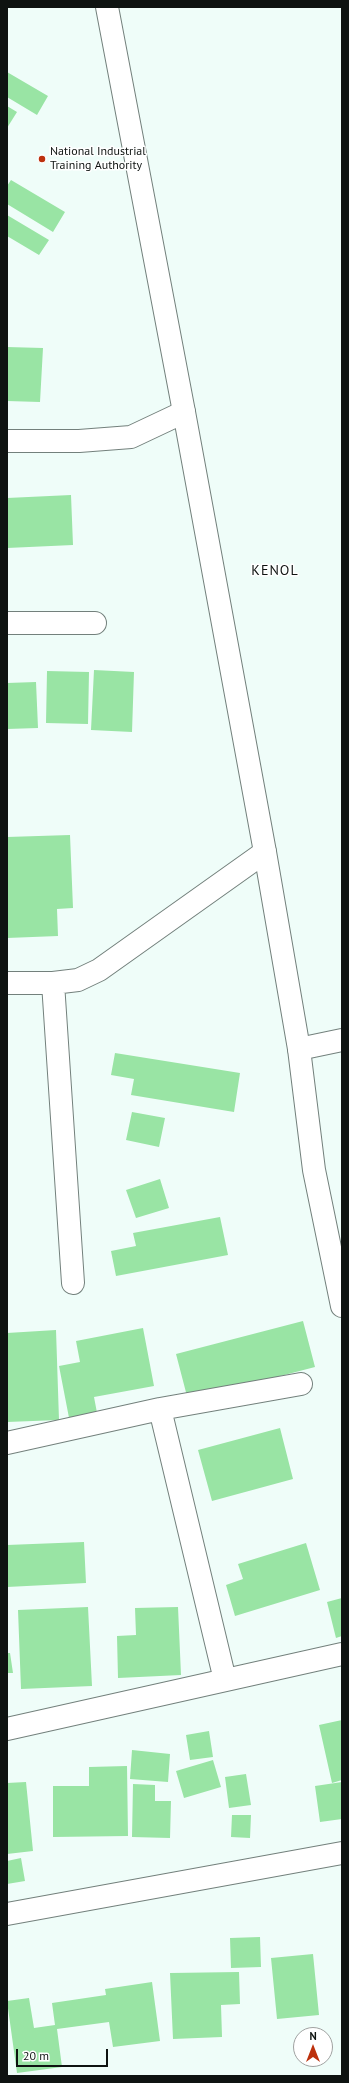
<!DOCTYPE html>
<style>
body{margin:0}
#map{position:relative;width:349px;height:2083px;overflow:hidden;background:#effdf9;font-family:"PT Sans",sans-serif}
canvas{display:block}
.frame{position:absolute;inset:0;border:8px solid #0e1311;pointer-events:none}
.north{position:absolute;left:293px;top:2027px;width:40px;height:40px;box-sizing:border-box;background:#fff;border:1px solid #9fa1a0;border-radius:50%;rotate:0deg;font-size:11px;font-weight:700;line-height:16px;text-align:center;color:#0e1311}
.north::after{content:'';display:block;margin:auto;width:14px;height:18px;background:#bc310d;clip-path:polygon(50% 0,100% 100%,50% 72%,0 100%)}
.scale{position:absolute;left:16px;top:2049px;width:92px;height:18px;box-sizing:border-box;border:2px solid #0e1311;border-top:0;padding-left:5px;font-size:12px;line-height:14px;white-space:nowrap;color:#0e1311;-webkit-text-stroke:3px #fff;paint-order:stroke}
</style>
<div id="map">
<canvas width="349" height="2083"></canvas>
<div class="frame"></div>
<div class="north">N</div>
<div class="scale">20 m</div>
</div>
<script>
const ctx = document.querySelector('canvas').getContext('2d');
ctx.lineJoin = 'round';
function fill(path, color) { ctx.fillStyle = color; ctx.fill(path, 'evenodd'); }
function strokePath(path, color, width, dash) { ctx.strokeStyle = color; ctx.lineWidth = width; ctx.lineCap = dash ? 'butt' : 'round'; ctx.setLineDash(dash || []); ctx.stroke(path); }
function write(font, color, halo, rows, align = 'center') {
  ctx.font = font + ' "PT Sans",sans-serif'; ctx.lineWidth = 3; ctx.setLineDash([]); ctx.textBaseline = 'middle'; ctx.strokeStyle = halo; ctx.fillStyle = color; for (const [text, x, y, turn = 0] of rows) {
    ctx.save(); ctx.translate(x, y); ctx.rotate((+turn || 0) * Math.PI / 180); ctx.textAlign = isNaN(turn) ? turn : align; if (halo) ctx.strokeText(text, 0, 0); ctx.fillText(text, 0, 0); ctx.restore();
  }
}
fill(new Path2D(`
 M7,72l41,24 -11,19 -30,-18z
 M7,106l10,6 -10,16z
 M11,180l54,32 -12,20 -46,-28v-18z
 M7,215l42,25 -10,15 -32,-19z
 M7,347l36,1 -3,54 -33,-1z
 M71,495l2,50 -66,3v-50z
 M94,670l40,2 -2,60 -41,-2z
 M47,671l42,1 -1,52 -42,-1z
 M36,682l2,46 -31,1v-46z
 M70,835l3,73 -16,1 1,27 -51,2v-101z
 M115,1053l125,20 -6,39 -103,-17 3,-16 -23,-4z
 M132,1112l33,6 -6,29 -33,-7z
 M160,1179l9,29 -33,10 -10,-28z
 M220,1217l8,38 -112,21 -5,-25 25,-5 -3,-13z
 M303,1321l12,46 -127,33 -12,-46z
 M143,1328l11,58 -60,11 4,21 -28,5 -11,-57 21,-4 -4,-21z
 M56,1330l3,90 -52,2v-89z
 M280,1428l13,51 -81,22 -14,-51z
 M84,1542l2,41 -79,4v-42z
 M306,1543l14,47 -85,26 -9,-31 17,-6 -5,-15z
 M342,1598v38l-6,2 -9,-36z
 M88,1607l4,79 -71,3 -3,-79z
 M178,1607l3,68 -63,3 -1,-42 19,-1 -1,-27z
 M7,1653h3l3,20h-6z
 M342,1720v60l-10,3 -13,-58z
 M209,1731l4,26 -23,3 -4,-25z
 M132,1750l38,4 -2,28 -38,-3z
 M213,1760l8,27 -37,11 -8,-27z
 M127,1766l1,70 -75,1v-51h36v-19z
 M246,1774l5,31 -22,3 -4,-31z
 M26,1782l7,69 -26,3v-71z
 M342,1782v37l-22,3 -5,-36z
 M133,1784l22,1v16h16l-1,37 -38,-1z
 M232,1815h19l-1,23 -19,-1z
 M21,1858l4,23 -18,3v-23z
 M260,1937l1,30 -30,1 -1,-30z
 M313,1954l6,61 -42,4 -6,-61z
 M239,1972l1,32 -19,1 1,32 -49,2 -3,-66z
 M152,1982l8,59 -47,6 -4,-25 -52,7 5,38 -45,6 -10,-72 22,-3 5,30 21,-3 -3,-22 54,-8 -1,-6z`), '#99e4a4');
const minor = new Path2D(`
 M7,441h72l52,-4 53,-25
 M7,623h88
 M7,983h46l25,-3 21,-10 166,-118
 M53,983l20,300
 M299,1049l43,-9
 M160,1409l65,271
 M7,1443l153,-34 141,-25
 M7,1729l335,-75
 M7,1914l335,-61`);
const tertiary = new Path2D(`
 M107,7l77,405 81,440 34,197 15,121 28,136`);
strokePath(minor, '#73807c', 24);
strokePath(tertiary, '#73807c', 24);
strokePath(minor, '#fff', 22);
strokePath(tertiary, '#fff', 22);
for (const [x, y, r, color] of [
 [42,159,4,"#bc310d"]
]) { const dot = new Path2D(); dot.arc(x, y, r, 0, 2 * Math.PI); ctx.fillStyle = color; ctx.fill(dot); strokePath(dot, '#fff', 1.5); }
write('12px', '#0e1311', '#fff', [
 ["National Industrial",50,152],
 ["Training Authority",50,166]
], 'left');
ctx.letterSpacing = '1px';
write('14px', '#0e1311', '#fff', [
 ["KENOL",275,571]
]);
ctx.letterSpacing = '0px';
</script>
